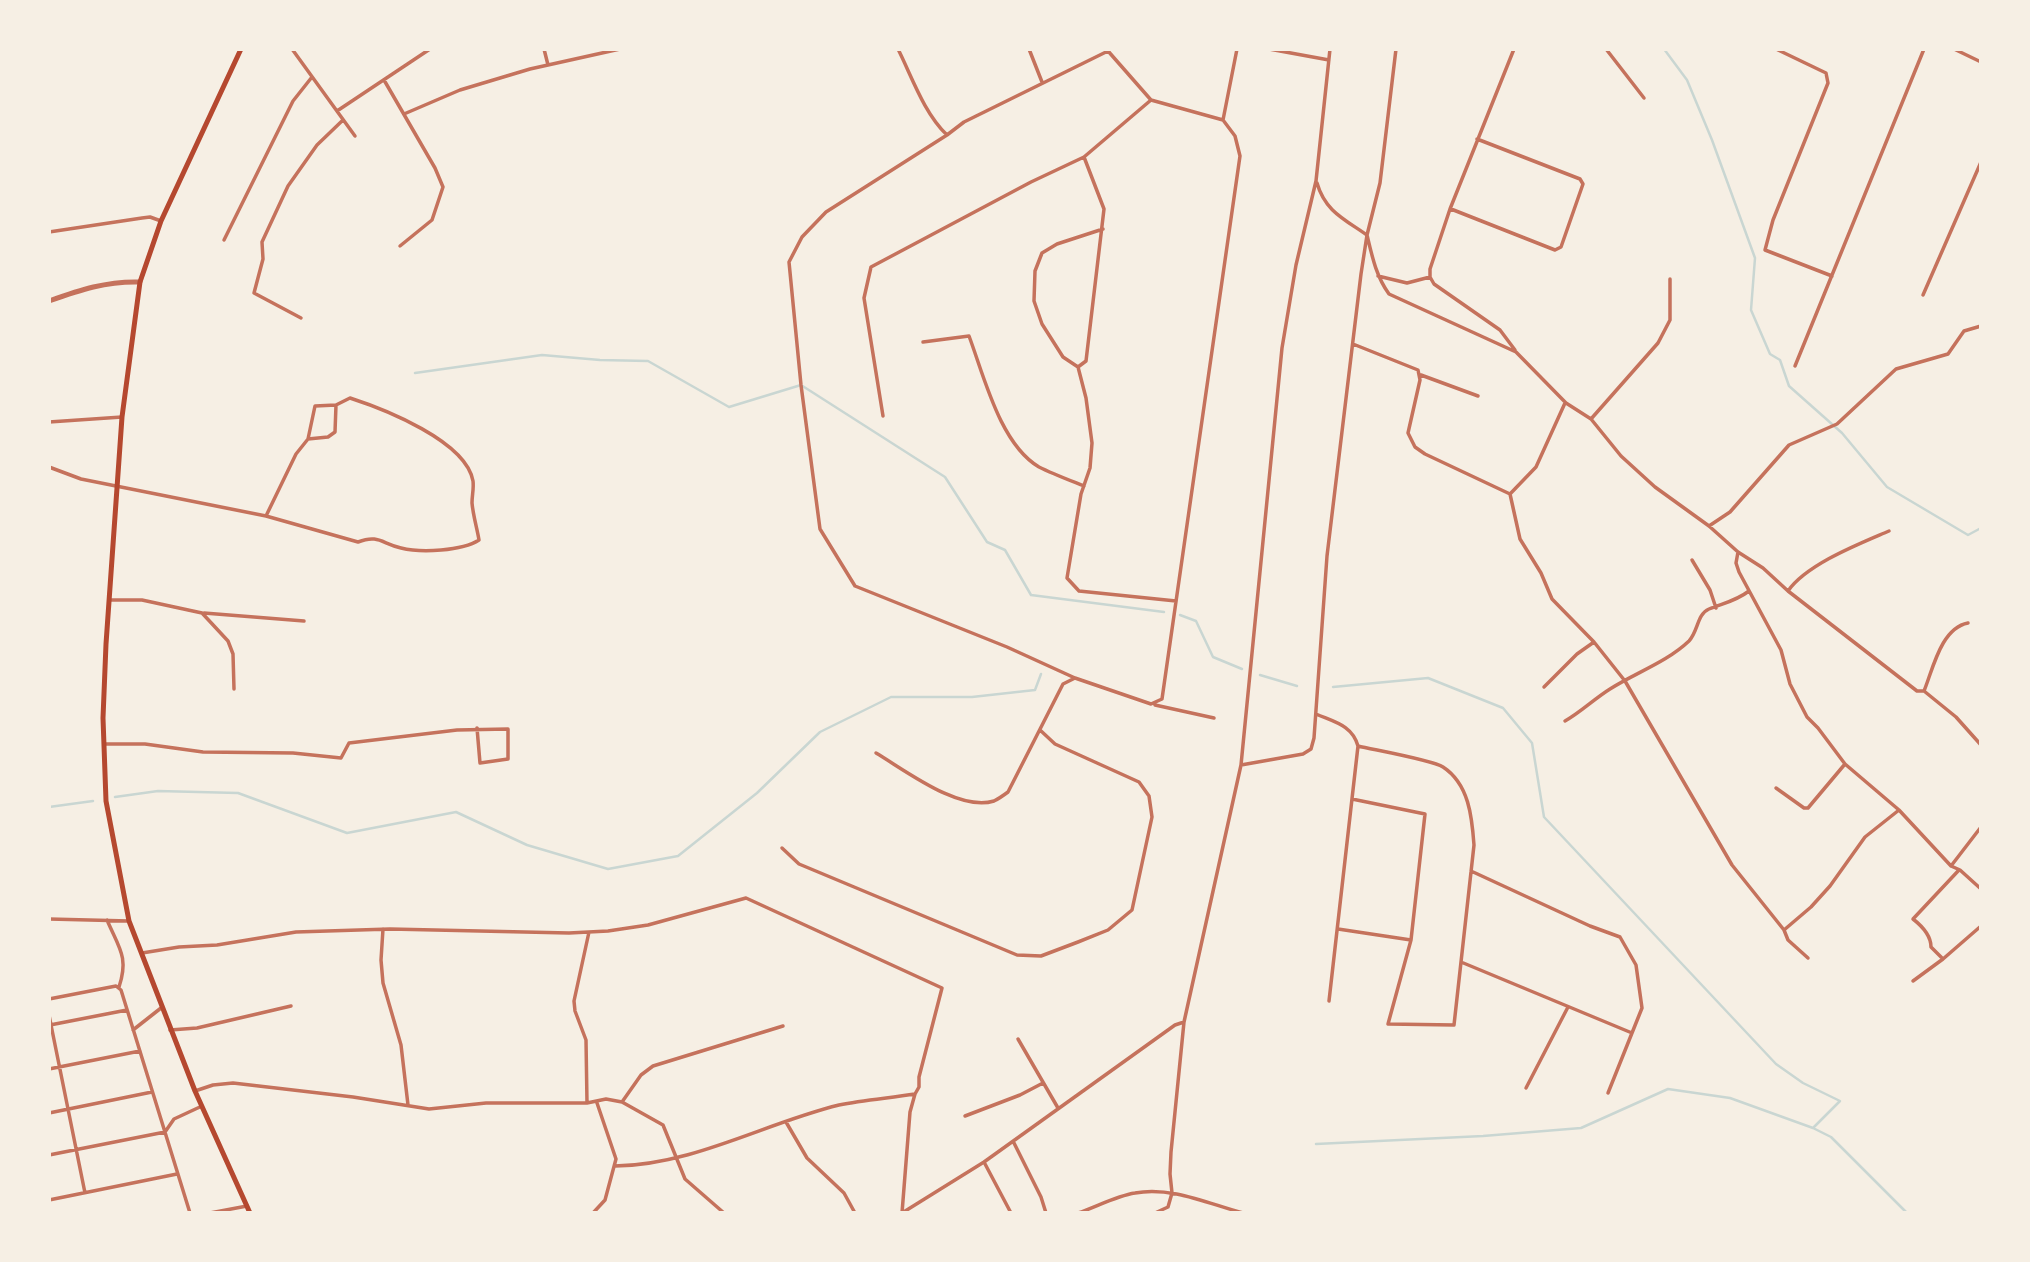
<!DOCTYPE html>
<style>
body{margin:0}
#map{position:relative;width:2030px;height:1262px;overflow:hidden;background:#f6efe4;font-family:"Open Sans",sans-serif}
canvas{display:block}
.frame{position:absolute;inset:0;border:51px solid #f6efe4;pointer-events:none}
</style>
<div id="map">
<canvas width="2030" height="1262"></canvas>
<div class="frame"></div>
</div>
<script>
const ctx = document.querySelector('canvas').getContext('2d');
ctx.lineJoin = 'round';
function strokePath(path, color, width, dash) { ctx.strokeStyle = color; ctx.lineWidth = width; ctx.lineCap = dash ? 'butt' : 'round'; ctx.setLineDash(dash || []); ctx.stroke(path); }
strokePath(new Path2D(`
 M1664,49l23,31 25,60 43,118 -4,52 19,44 10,6 9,26 53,47 45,54 81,48 13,-7
 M415,373l127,-18 58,5 48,1 81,46 72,-22 144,92 42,65 18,8 26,45 133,17
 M1180,615l16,6 17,36 29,12
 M1260,675l37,11
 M1333,687l95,-9 75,30 29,35 12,74 232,247 27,19 37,18 -27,27 18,9 76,76
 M115,797l43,-6 80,2 109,40 109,-21 71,33 81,24 70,-13 79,-63 63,-61 71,-35h81l63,-7 6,-16
 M49,807l44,-6
 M1316,1144l167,-8 98,-8 87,-39 62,9 83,30`), '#c9d6d2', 2.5);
strokePath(new Path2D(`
 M292,49l63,87
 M544,49l4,16
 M898,49c14,28 26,64 49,86l17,-13 144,-71 43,49 72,20 14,-71
 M1029,49l13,33
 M1269,49l60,11
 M1514,49l-64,160 -20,60v8l4,7 66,46 15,20
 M1606,49l38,49
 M1776,49l50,24 2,10 -55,137 -8,30 67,26
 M1954,49l27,13
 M384,80l51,88 8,19 -11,33 -32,26
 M337,111l93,-62
 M404,114l56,-24 70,-21 90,-20
 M947,135l-121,77 -24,25 -13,25 12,123 19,144 35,57 152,61 68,31
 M1084,157l20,52 -18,152 -8,6 -15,-10 -21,-33 -8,-23 1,-30 7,-18 15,-9 46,-15
 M1317,183c8,28 27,36 50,52 5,21 9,41 22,59l127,58 50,51 25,16 30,37 34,31 54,39 29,26 25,16 25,23 129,100h7l32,26 25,28
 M1451,209l104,41 6,-3 22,-63 -3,-5 -103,-40
 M49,232l93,-14 8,-1 11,4
 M224,240l69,-139 19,-24
 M1378,276l29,7 23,-6
 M1923,295l58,-133
 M301,318l-47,-25 9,-34 -1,-17 26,-56 29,-41 26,-25
 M923,342l46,-6c15,40 31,108 70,131 14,7 30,13 45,19
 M1353,344l65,26 2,10 -12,53 7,14 10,7 85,40 26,-27 29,-64
 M1795,366l129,-317
 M1078,367l8,31 6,45 -2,25 -9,26 -14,84 12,13 97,10
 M1421,375l57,21
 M883,416l-19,-118 7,-31 160,-85 53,-25 67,-57
 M1591,419l67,-76 12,-23v-41
 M49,422l73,-5
 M49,467l32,12 185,37 92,26c21,-8 24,2 43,6 20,5 61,3 78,-8 -2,-12 -6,-25 -7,-37 0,-8 2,-15 1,-22 -7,-40 -89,-72 -123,-83l-14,7
 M1510,494l10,45 21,34 11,26 42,43 31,39 107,184 52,65 4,10 20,18
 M266,516l30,-62 12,-15 20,-2 7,-5 1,-27 -21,1 -7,33
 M1709,526l21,-14 59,-67 48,-21 59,-55 52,-15 16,-23 17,-5
 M1738,552l-2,11 3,9 42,78 9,34 17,33 11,11 27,36 54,46 52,56 9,4 21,19
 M1692,560l18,30 6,18
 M1788,591c19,-27 71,-47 101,-60
 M109,600h33l60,13 26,28 5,13 1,35
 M204,613l100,8
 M1544,687l33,-33 17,-12
 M1924,691c9,-22 17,-63 44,-68
 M1155,705l59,13
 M1316,714c18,8 36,11 42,32l-29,255
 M1565,721c16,-9 29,-22 45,-32 25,-16 57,-27 79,-48 9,-9 8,-27 20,-32 15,-6 27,-8 40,-18
 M104,744h41l58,8 90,1 48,5 8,-15 108,-13 51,-1v30l-28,4 -3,-35
 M876,753c29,17 83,59 118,48 4,-2 10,-6 14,-9l55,-108 12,-6 76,26 11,-5 78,-543 -5,-20 -12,-16
 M1241,765l62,-11 8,-5 3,-11 13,-182 34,-282 6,-39 13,-52 16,-134
 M1776,788l28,20h4l37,-44
 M1352,799l73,15 -14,126 -23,84 66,1 20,-180c-2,-28 -5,-61 -31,-78 -11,-7 -68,-17 -85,-21
 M782,848l17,16 218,91 24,1 37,-14 30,-12 24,-20 20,-93 -3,-21 -10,-14 -84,-38 -15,-14
 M1951,866l30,-39
 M1471,871l119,55 30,11 16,28 6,43 -34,85
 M49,919l80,2
 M107,920c12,28 22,37 12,67
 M383,929l-2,31 2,23 18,62 7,60
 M1338,929l73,11
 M1784,930l27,-23 19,-21 35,-49 34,-27
 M142,953l37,-6 38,-2 79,-13 94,-3 179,4 39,-2 40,-6 98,-27 196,90 -23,89v10l-4,7 -5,18 -8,101
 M1943,959l-12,-12c0,-12 -9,-21 -18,-28l46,-49
 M1461,962l171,71
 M1913,981l30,-22 38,-33
 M49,999l67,-13 5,4 69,223
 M49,1015l36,178
 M50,1025l77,-15
 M133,1030l28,-22
 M170,1030l27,-2 94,-22
 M1018,1039l40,69
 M49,1069l91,-18
 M1526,1088l42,-81
 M195,1091l18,-6 20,-2 120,14 76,12 57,-6h101l19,-4 16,3 41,23 22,54 39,34
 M622,1102l19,-27 12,-9 130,-40
 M587,1103l-1,-63 -11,-29 -1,-10 15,-69
 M49,1113l103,-21
 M965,1116l55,-21 23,-12
 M786,1122l21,36 37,35 11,20
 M1013,1141l28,56 5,16
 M49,1155l116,-23 9,-13 28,-13
 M984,1162l27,51
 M615,1166c78,-1 150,-43 224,-61 25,-5 51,-7 76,-11
 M49,1200l128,-26
 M210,1213l37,-7
 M593,1213l12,-13 11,-41 -19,-56
 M902,1213l82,-51 191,-137 9,-3
 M1078,1213c18,-6 38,-17 57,-20 36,-7 74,11 108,20
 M1155,1213l13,-6 4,-14 -2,-19 1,-22 13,-130 57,-257 41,-417 14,-83 20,-84 14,-132`), '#c5725c', 3.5);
strokePath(new Path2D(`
 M49,301c31,-11 57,-20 91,-19`), '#c5725c', 5);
strokePath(new Path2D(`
 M241,49l-80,172 -21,61 -18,135 -16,227 -3,74 3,83 23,120 66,170 55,122`), '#b5482f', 5);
</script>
